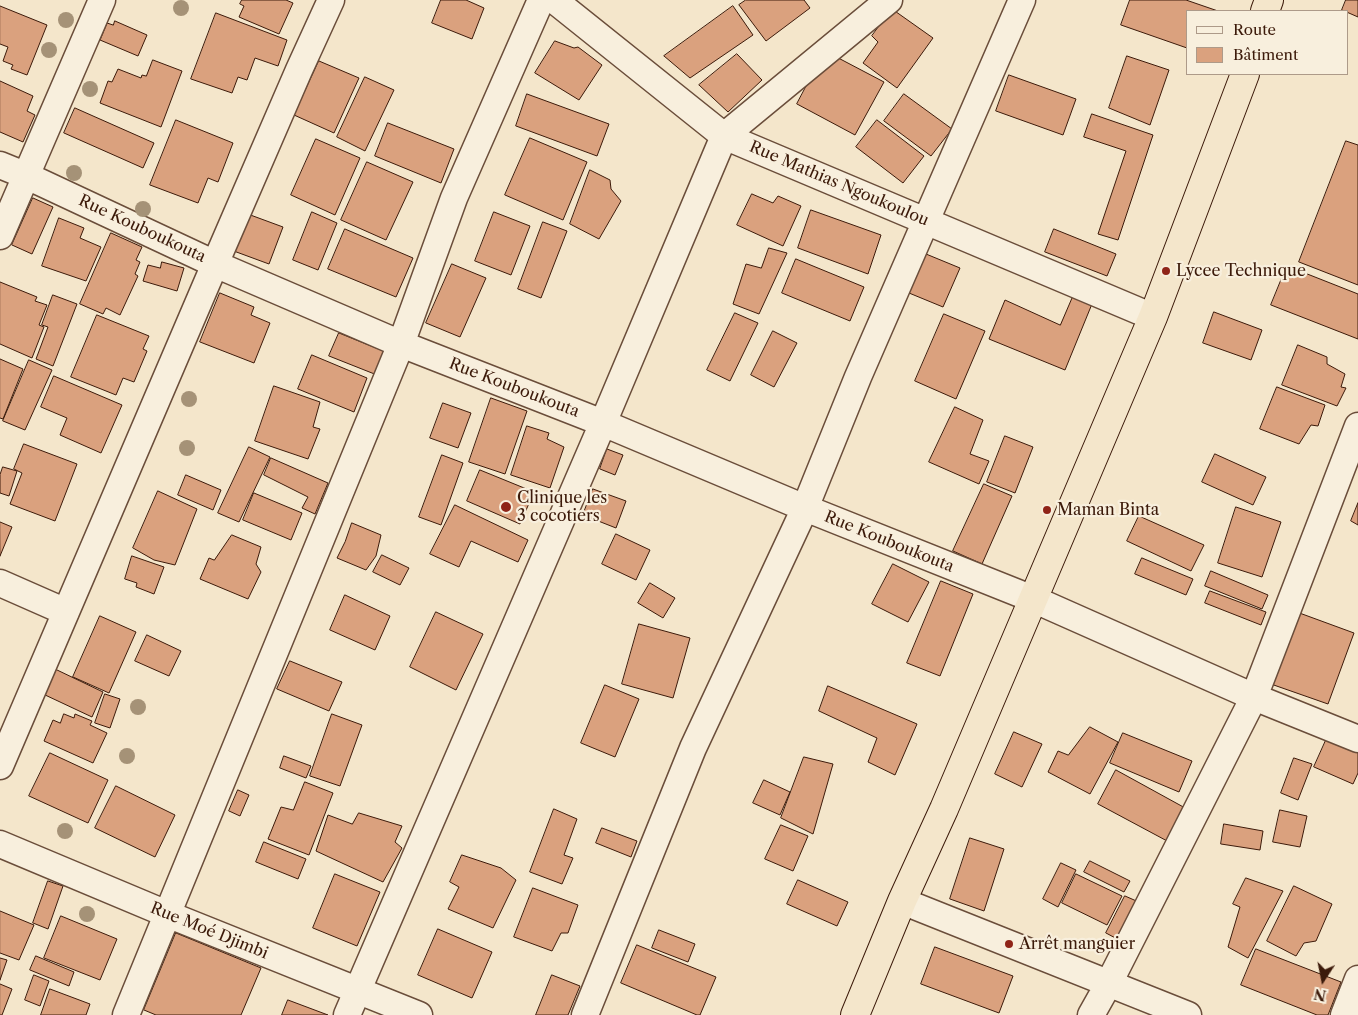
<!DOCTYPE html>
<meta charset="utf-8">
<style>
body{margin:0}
#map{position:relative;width:1358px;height:1015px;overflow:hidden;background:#f4e6cb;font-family:"Libre Caslon Text",serif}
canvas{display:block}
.legend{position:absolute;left:1186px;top:10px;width:162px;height:65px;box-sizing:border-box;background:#f8efdd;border:1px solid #ad9a89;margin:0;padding:6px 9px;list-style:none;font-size:15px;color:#3c1a0a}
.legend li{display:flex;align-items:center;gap:10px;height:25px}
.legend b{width:25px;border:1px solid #ad9a89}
.north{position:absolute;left:1298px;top:955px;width:50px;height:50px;-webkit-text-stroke:4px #f8efdd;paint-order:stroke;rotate:191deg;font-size:14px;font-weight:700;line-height:20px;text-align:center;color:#3c1a0a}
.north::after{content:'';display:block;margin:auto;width:18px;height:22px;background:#3c1a0a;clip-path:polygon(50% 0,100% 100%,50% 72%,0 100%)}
</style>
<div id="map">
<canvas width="1358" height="1015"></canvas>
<ul class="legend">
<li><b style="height:6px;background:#f8efdd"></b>Route</li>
<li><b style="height:14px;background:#daa17e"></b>Bâtiment</li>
</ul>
<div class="north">N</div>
</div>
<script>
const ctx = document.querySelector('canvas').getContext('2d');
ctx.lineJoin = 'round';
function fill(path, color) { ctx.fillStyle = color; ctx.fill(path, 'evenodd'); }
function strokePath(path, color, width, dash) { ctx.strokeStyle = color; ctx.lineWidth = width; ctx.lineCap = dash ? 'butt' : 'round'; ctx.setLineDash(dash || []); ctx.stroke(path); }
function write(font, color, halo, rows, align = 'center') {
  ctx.font = font + ' "Libre Caslon Text",serif'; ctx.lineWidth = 4.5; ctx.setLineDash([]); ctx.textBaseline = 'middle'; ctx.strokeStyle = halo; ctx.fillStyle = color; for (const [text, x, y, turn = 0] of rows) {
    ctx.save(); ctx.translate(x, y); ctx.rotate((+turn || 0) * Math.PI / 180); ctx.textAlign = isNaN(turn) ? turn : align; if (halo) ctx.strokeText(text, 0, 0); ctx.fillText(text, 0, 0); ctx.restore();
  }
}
const building = new Path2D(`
 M242,0h44l7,3 -14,31 -40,-17 5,-11 -4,-2z
 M441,0h25l18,8 -12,31 -40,-16z
 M746,0h58l6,8 -44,33 -27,-36z
 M1130,0h56l32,11h-31v37l-66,-23z
 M1346,0h12v17l-16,-7z
 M0,6l47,19 -20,50 -16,-6 2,-4 -10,-4 5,-14 -8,-3z
 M733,6l20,29 -63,43 -26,-22z
 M892,9l41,29 -36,50 -34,-25 15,-21 -6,-6z
 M216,13l71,27 -9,26 -23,-8 -8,22 -9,-3 -6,16 -41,-14z
 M115,21l32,14 -9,21 -38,-16 7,-17 6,2z
 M555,41l19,7 4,-1 24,18 -23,35 -44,-27z
 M825,51l59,31 -29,53 -58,-31z
 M737,54l25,26 -34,32 -29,-27z
 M1127,56l42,14 -19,55 -41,-17z
 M153,60l29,11 -21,56 -61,-24 8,-22 4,1 6,-13 23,9 1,-3 4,1z
 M319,61l40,17 -25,55 -40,-18z
 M1009,75l67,24 -13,36 -67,-24z
 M365,77l29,13 -29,61 -28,-14z
 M0,81l33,15 -6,15 8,4 -12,27 -23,-10z
 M527,94l82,30 -12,32 -81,-30z
 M904,94l48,35 -21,27 -47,-35z
 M75,108l79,35 -11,25 -79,-35z
 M1092,114l61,21 -35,105 -20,-6 28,-83 -42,-14z
 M176,120l57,23 -15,39 -10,-4 -10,25 -48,-18z
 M877,120l47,36 -21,27 -47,-36z
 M388,123l66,26 -13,34 -66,-27z
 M530,138l57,24 -24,58 -58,-25z
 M316,139l44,19 -25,57 -44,-20z
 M1346,141l12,4v140l-59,-23z
 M367,162l46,20 -27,58 -45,-20z
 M590,170l20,10 1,9 10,12 -22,38 -29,-15z
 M752,194l21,9 5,-7 23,10 -18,40 -46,-21z
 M33,198l20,9 -21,47 -20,-9z
 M811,210l70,25 -13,39 -70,-26z
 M312,212l25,11 -19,47 -25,-10z
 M494,212l36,14 -19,49 -36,-14z
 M245,213l38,14 -14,37 -38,-14z
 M59,218l25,10 -4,10 21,9 -15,34 -44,-15z
 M543,222l24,9 -26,67 -23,-9z
 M345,229l68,29 -17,39 -68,-28z
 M1054,229l62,25 -9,22 -62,-24z
 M111,233l31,14 -6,13 4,2 -5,12 3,2 -18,39 -14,-7 -3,6 -23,-10z
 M769,248l18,5 -28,61 -26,-10 13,-40 15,4z
 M926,254l34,14 -17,39 -34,-14z
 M796,259l68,28 -14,34 -68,-28z
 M162,262l22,6 -7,23 -34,-10 5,-16 12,3z
 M452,264l34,14 -26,59 -34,-14z
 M1287,266l71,28v45l-87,-34z
 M0,282l37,15 -2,4 12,4 -8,20 5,2 -12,31 -32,-14z
 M1075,292l19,7 -29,71 -76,-31 16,-39 55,25z
 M220,293l34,14 -3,8 19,8 -16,40 -54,-21z
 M53,295l24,9 -24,62 -17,-7 12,-32 -6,-2z
 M1214,312l48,18 -11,30 -48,-17z
 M735,313l23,10 -28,58 -23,-11z
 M944,314l41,17 -29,68 -41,-18z
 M97,315l52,21 -6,13 4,2 -13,31 -11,-4 -7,17 -45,-18z
 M773,331l24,12 -23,44 -23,-12z
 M339,333l47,19 -9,23 -48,-19z
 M1298,345l29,12v7l18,10 -4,13 5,1 -9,18 -55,-21z
 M312,355l55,23 -13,34 -56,-23z
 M0,359l23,10 -20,50 -3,-1z
 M29,360l23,10 -27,60 -22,-9z
 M54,376l68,29 -21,48 -41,-18 7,-17 -26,-11z
 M274,386l46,16 -7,25 7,2 -12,30 -53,-18z
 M1277,387l48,18 -7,21 -7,-1 -12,19 -39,-15z
 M491,398l36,13 -22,63 -36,-12z
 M443,403l28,10 -13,35 -28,-10z
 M955,407l28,13 -13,34 19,7 -10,23 -50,-22z
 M527,426l22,7 -2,6 17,8 -14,41 -39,-13z
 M1005,436l28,11 -18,46 -28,-11z
 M24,444l53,20 -22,57 -45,-17 12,-31 -8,-4z
 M249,447l21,10 -31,65 -21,-9z
 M607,449l16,6 -8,20 -15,-6z
 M1215,454l51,23 -13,28 -51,-23z
 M442,455l21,8 -22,62 -22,-8z
 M271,458l57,25 -13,31 -13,-6 6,-11 -44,-22z
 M3,467l14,4 -8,25 -9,-3v-18z
 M480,470l54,22 -14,32 -53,-23z
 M186,475l35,15 -8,20 -35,-15z
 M984,484l28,12 -30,68 -29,-13z
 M593,489l33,12 -10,27 -33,-13z
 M158,491l39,18 -22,56 -21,-5 -21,-12z
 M254,493l48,20 -11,27 -48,-20z
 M1358,503v22l-7,-4z
 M455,505l73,35 -10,22 -47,-21 -12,26 -29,-13z
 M1236,507l45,15 -19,55 -44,-14z
 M1139,516l65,29 -13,26 -64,-30z
 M0,522l12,5 -12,29z
 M352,523l29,12 -5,21 -10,14 -29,-12 8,-16z
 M616,534l34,16 -14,30 -34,-16z
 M232,535l29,12 -5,17 5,8 -13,27 -48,-20 9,-21 5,2z
 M382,555l27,13 -9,17 -27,-13z
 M132,556l32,11 -10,27 -18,-7 1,-4 -12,-4z
 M1142,558l51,21 -7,16 -51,-21z
 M893,564l36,18 -21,40 -36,-18z
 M1211,571l57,24 -6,14 -57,-23z
 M941,581l32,13 -33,82 -33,-13z
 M650,583l25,15 -12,20 -25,-15z
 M1210,591l56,21 -5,13 -56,-22z
 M345,595l45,21 -15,34 -45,-20z
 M1294,611l60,22 -26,71 -60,-21z
 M436,612l47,22 -27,56 -46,-23z
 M100,616l36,16 -27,61 -36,-16z
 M639,624l51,14 -17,60 -51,-14z
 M147,635l34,16 -12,25 -34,-15z
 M290,661l52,21 -13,29 -52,-22z
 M55,669l48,23 -11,25 -49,-23z
 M605,685l34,14 -24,58 -34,-14z
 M828,686l89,38 -22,51 -27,-13 9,-24 -58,-27z
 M105,694l15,5 -10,29 -15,-5z
 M64,714l10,4 1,-4 17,7 -2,4 17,8 -14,30 -49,-22 9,-21 7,3z
 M332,714l30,11 -22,61 -30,-10z
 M1090,727l28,15 -28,52 -42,-22 10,-21 10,4z
 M1014,732l28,12 -20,43 -27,-13z
 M1123,733l69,28 -13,31 -69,-29z
 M1327,738l31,14v21l-5,11 -39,-17z
 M50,753l58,27 -20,43 -59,-27z
 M284,756l27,10 -5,12 -26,-10z
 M804,757l29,7 -20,70 -32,-16z
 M1294,758l18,6 -14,36 -17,-7z
 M1116,770l71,39 -18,33 -71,-38z
 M764,780l26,12 -10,23 -27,-12z
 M305,782l28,11 -24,62 -41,-16 13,-32 12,3z
 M116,786l59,29 -20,42 -60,-29z
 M238,790l11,5 -9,21 -11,-5z
 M554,809l23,10 -13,36 9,3 -11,26 -32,-12z
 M1280,810l27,6 -7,31 -27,-5z
 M359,813l43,13 -7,16 7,6 -19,34 -67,-31 12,-36 24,9z
 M1224,824l39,7 -3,19 -39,-6z
 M781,825l27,11 -15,35 -28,-12z
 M602,828l35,13 -6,16 -35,-14z
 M970,838l34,11 -20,62 -34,-12z
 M264,842l42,17 -8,20 -42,-17z
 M462,855l39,13 15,12 -23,48 -45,-19 11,-22 -9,-5z
 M1090,861l40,20 -6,11 -40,-20z
 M1061,863l15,7 -18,37 -15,-8z
 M335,874l45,18 -23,54 -44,-18z
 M1076,874l46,22 -15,29 -45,-22z
 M1246,878l37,13 -35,67 -20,-11 12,-40 -7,-3z
 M798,880l50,22 -11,24 -50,-22z
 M48,881l15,5 -15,43 -15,-6z
 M1294,886l38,18 -16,37 -12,2 -8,13 -29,-15z
 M533,888l45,17 -10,28h-7l-9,18 -38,-14z
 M1125,896l16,7 -20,38 -15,-8z
 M0,911l34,14 -15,35 -19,-7z
 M61,916l56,23 -17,41 -56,-22z
 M438,929l54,23 -20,46 -54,-23z
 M659,930l36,14 -7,18 -36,-14z
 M176,933l85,35 -20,47h-85l-12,-5z
 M637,945l79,32 -16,38h-3l-76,-32z
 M935,947l78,29 -14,37 -78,-29z
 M1256,949l85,33 -13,33h-11l-76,-30z
 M36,956l38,16 -5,14 -39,-16z
 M0,958l7,2 -7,20z
 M34,975l15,6 -9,25 -15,-6z
 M552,975l28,11 -12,29h-32z
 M0,984l12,5 -10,26h-2z
 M50,989l40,15 -4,11h-45z
 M288,1000l40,15h-46z`);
fill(building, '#daa17e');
strokePath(building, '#3c1a0a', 1);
const minor = new Path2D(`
 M554,0l170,136 429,181
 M0,165l27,11 188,88 186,80 202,79 202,85 228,91 221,98 104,42
 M0,236l102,-236
 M0,583l66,29
 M0,766l215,-502 84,-194 32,-70
 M0,844l167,70 252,101
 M902,901l286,114
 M126,1015l275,-671 53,-146 87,-198
 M347,1015l256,-592 121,-287 165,-136
 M585,1015l108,-267 112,-240 53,-131 164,-377
 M1091,1015l18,-32 145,-286 104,-271
 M1344,1015l14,-36`);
const highway = new Path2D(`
 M1265,11l4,-11
 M855,1015l47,-114 42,-92 209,-492 92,-243`);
strokePath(minor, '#6a4d3a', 29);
strokePath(highway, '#3c1a0a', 30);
strokePath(minor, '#f8efdd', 26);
strokePath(highway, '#f4e6cb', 28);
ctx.fillStyle = '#a59277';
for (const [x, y] of [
 [181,8],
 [66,20],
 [49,50],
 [90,89],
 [74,173],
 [143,209],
 [189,399],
 [187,448],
 [138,707],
 [127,756],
 [65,831],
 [87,914]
]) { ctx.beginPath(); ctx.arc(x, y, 8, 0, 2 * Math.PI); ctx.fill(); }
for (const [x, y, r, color] of [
 [1166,271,5,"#8f2418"],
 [506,507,6,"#8f2418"],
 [1047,510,5,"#8f2418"],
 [1009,944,5,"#8f2418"]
]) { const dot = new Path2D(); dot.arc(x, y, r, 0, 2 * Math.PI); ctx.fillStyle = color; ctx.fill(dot); strokePath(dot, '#f8efdd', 2); }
write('16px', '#3c1a0a', '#f8efdd', [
 ["Rue Mathias Ngoukoulou",839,184,23],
 ["Rue Kouboukouta",142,229,25],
 ["Rue Kouboukouta",514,388,21],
 ["Rue Kouboukouta",889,542,22],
 ["Rue Moé Djimbi",209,931,22]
]);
write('16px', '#3c1a0a', '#f8efdd', [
 ["Lycee Technique",1176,271],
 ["Clinique les",517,498],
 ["3 cocotiers",517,516],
 ["Maman Binta",1057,510],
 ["Arrêt manguier",1019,944]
], 'left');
</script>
